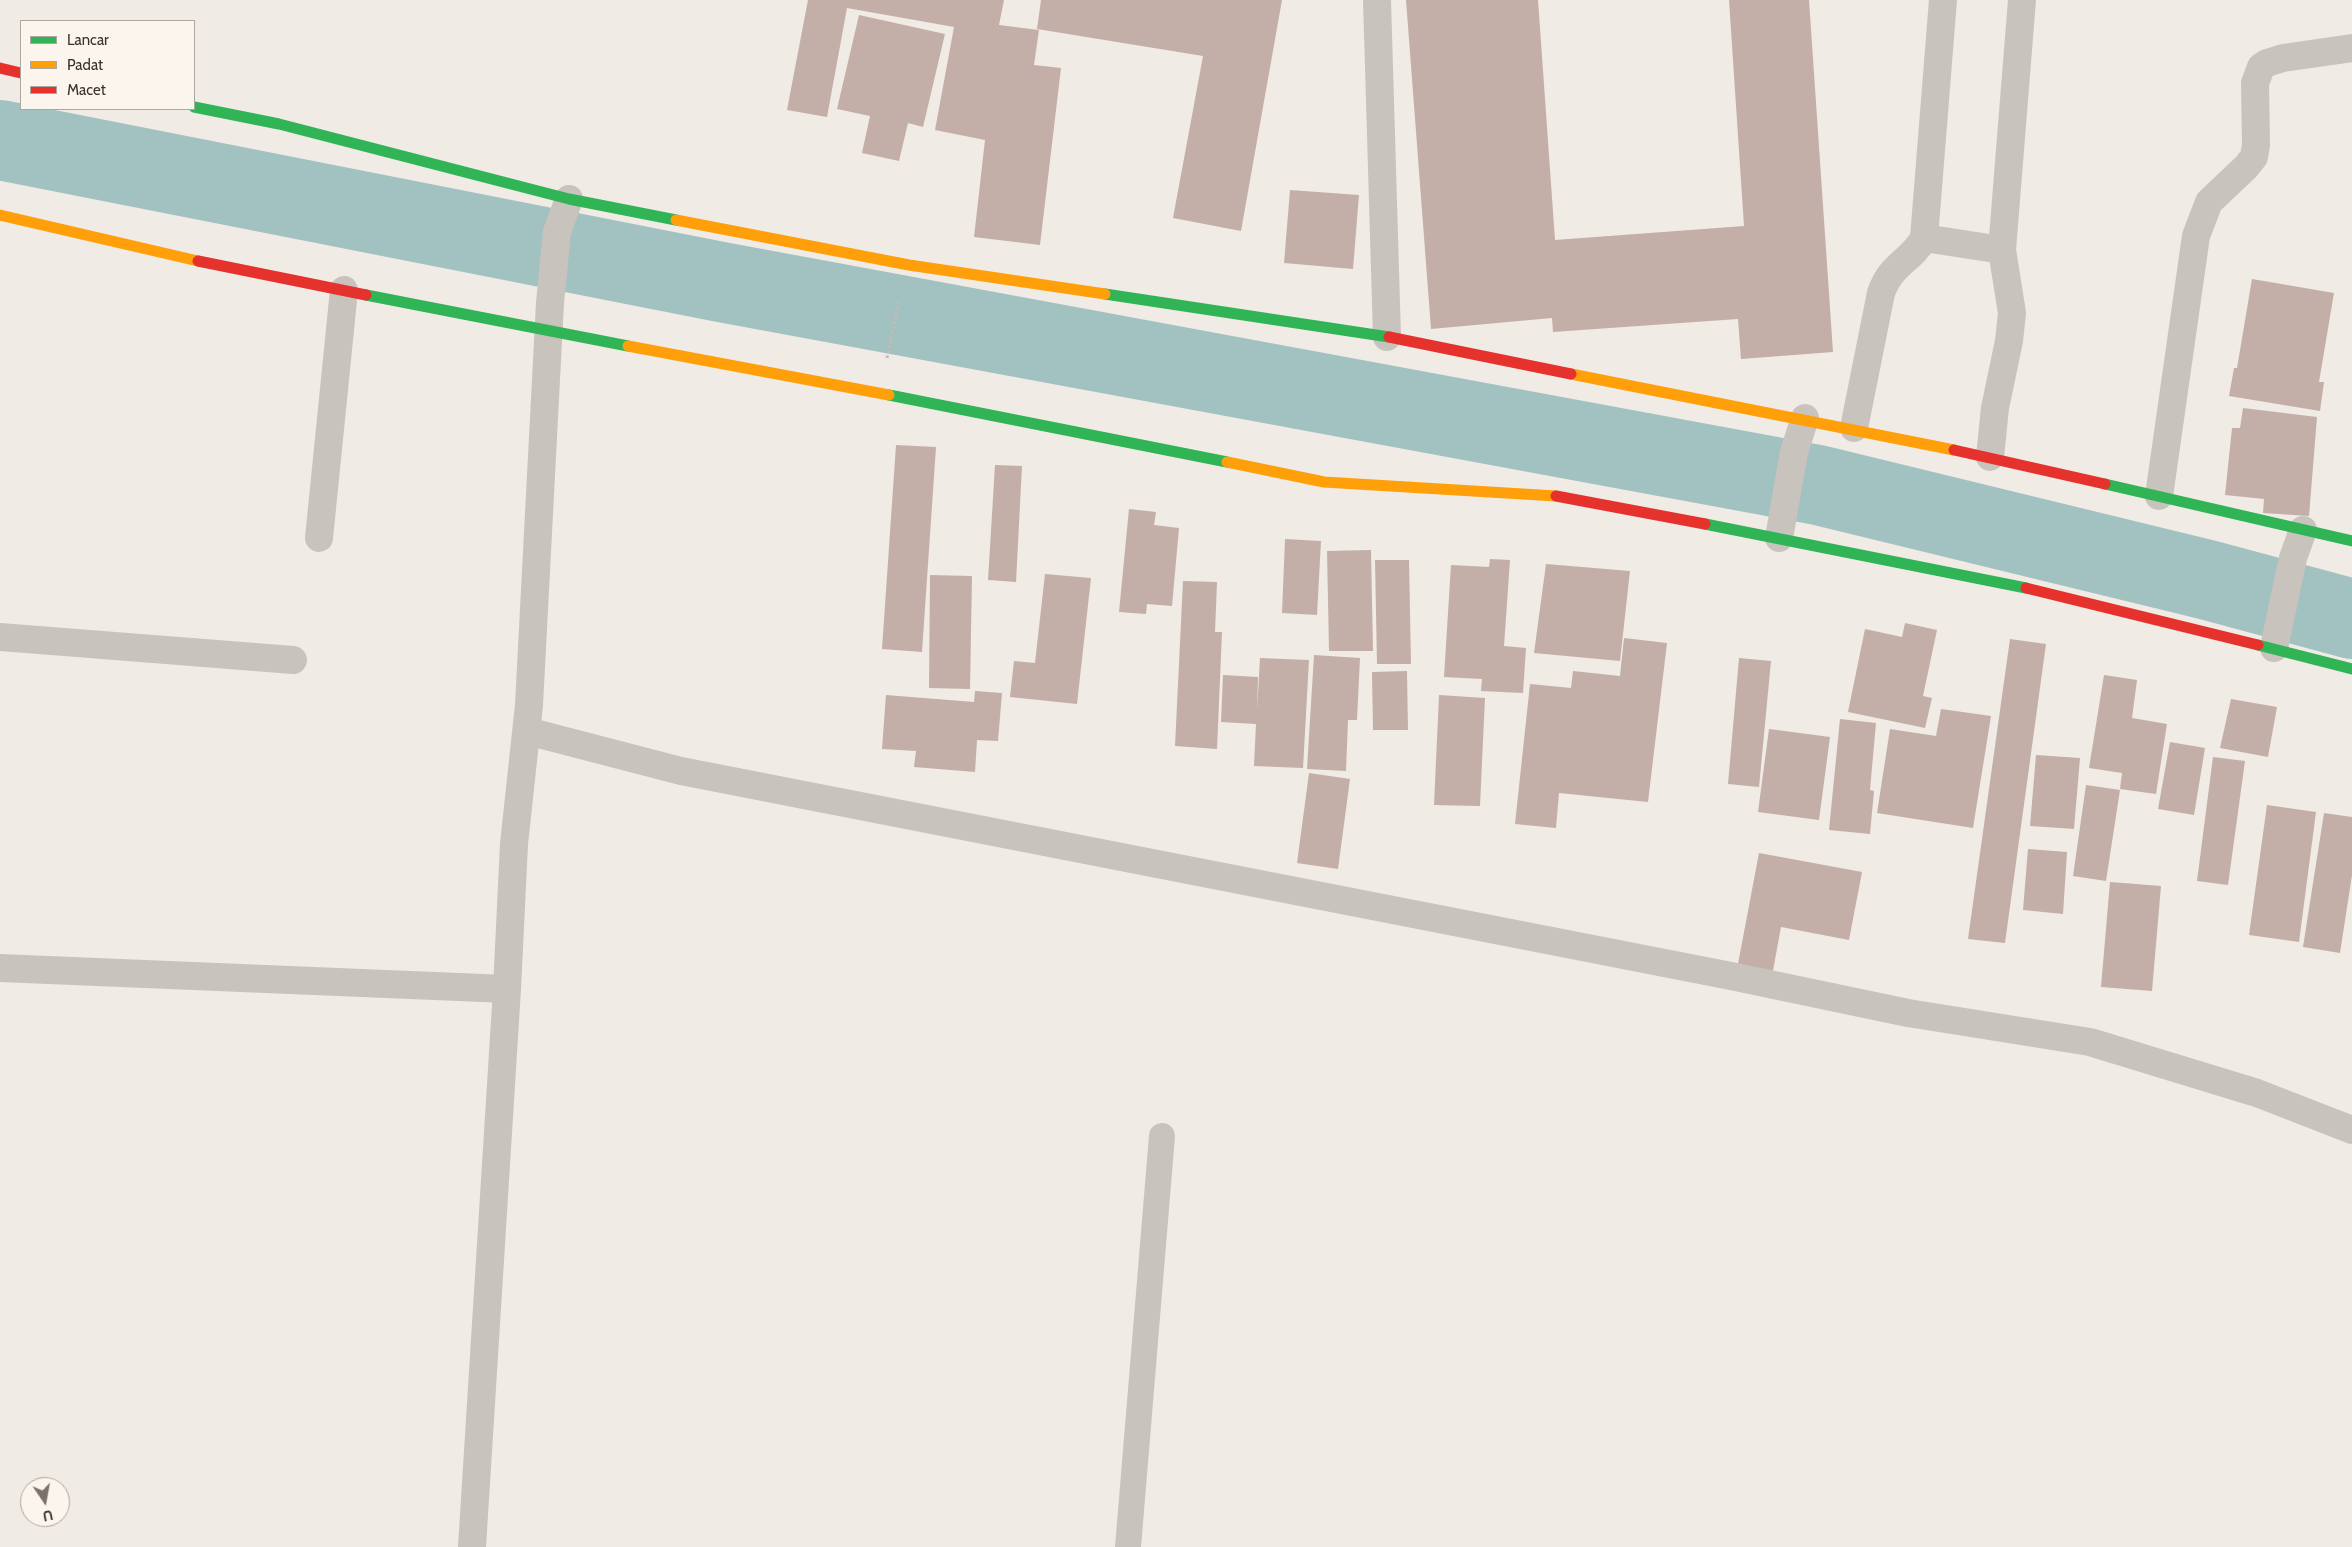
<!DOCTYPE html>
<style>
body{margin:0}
#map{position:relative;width:2352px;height:1547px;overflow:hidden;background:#f0ebe5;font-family:Cabin,sans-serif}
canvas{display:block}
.legend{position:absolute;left:20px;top:20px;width:175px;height:90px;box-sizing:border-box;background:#fbf5ee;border:1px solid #aea6a0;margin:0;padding:6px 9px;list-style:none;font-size:15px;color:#3b302b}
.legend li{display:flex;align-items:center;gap:10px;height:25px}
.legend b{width:25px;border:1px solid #aea6a0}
.north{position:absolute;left:20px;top:1477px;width:50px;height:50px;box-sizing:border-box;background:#fbf5ee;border:1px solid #aea6a0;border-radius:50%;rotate:168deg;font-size:14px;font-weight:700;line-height:20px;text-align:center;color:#3b302b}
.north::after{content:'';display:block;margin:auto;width:18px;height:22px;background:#7a716c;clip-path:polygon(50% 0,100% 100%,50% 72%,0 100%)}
</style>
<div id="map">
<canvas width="2352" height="1547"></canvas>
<ul class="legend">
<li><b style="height:6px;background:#30b455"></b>Lancar</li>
<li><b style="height:6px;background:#ff9f0a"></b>Padat</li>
<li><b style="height:6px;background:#e5322d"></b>Macet</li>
</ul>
<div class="north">U</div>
</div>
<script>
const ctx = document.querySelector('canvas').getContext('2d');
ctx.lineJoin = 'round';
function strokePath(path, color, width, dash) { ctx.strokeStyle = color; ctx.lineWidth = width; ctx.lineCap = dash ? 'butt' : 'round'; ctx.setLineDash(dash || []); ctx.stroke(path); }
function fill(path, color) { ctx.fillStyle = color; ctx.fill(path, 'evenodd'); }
strokePath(new Path2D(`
 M0,140l721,142 1097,203 390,95 144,39`), '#a1c2c1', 80);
fill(new Path2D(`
 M808,0h196l-5,25 40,5 -5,35 27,3 -21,177 -66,-8 11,-97 -50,-10 19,-103 -107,-19 -20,109 -40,-7z
 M1041,0h241l-41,231 -68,-13 30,-162 -166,-27z
 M1406,0h132l17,240 189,-14 -15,-226h80l24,352 -92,7 -3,-40 -185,13 -1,-14 -121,11z
 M859,15l86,19 -22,93 -15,-4 -9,38 -37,-8 8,-37 -33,-7z
 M1290,190l69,5 -6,74 -69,-6z
 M2252,279l82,14 -15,89h5l-4,29 -91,-15 5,-28h3z
 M2243,408l74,9 -8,99 -46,-3 1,-14 -39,-4 7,-67h8z
 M896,445l40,2 -14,205 -40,-3z
 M995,465l27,1 -6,116 -28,-2z
 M1129,509l27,3 -2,13 25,3 -7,78 -25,-2 -1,10 -27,-2z
 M1285,539l36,2 -4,74 -35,-2z
 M1371,550l2,101h-44l-2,-100z
 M1490,559l20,1 -6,86 22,2 -3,45 -42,-2 1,-12 -38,-2 7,-112 38,2z
 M1375,560h34l2,104h-34z
 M1546,564l84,7 -10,90 -86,-8z
 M1045,574l46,4 -14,126 -67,-7 4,-36 21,2z
 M930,575l42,1 -2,113 -41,-1z
 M1183,581l34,1 -2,50h7l-5,117 -42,-3z
 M1905,623l32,7 -14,66 9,2 -7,30 -77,-16 17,-83 37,8z
 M1624,638l43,5 -19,159 -89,-9 -3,35 -41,-4 15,-140 41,4 2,-17 47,5z
 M2010,639l36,5 -41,299 -37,-4z
 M1314,655l46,3 -3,62h-9l-2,51 -39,-2z
 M1260,658l49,2 -6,108 -49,-2 2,-42 -35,-2 2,-47 35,2 -1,34z
 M1739,658l32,3 -12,126 -31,-3z
 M1407,671l1,59h-35l-1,-58z
 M2104,675l33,5 -5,38 35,6 -11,70 -36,-5 2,-16 -33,-5z
 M975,691l27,2 -4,48 -21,-1 -2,32 -61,-5 2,-16 -34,-2 4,-54 88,7z
 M1439,695l46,3 -5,108 -46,-1z
 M2231,699l46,8 -9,50 -48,-9z
 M1941,709l50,7 -18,112 -96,-15 13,-84 46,7z
 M1840,719l36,4 -6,67 4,1 -4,43 -41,-4z
 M1769,729l61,8 -11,83 -61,-8z
 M2170,742l35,6 -11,67 -36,-6z
 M2036,755l44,3 -6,71 -44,-3z
 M2213,757l32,4 -17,124 -31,-4z
 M1309,773l41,6 -12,90 -41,-6z
 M2086,785l34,5 -14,91 -33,-5z
 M2267,805l49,7 -17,130 -50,-7z
 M2324,813l28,4v58l-12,78 -37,-6z
 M2028,849l39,3 -4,62 -40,-4z
 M1759,853l103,19 -13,68 -68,-13 -9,49 -35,-7z
 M2110,882l51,4 -9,105 -51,-4z`), '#c3afa7');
strokePath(new Path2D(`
 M887,358l12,-58`), '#c2bbb6', 3, [2.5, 2.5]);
strokePath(new Path2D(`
 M1128,1547l34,-411`), '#c9c3be', 26);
strokePath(new Path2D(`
 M1377,0l10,337
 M1924,238l78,12
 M1854,428l27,-135c11,-31 30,-31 43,-55l19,-238
 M1990,457l5,-49 14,-67 3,-28 -10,-63 20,-250
 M2159,496l37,-260 13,-34 37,-35 8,-10 2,-12 -1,-62 6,-16 6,-4 16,-5 69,-10
 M319,538l25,-248
 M1779,538l15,-86 11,-34
 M0,637l293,23
 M2274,648l19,-90 10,-28
 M527,731l154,40 1050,205 177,37 182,29 167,51 95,37
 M0,968l507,21
 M472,1547l35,-558 7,-145 15,-139 21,-402 7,-71 12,-33`), '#c9c3be', 28);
strokePath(new Path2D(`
 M194,107l85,17 290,75 107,21
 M1105,294l284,43
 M366,295l262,51
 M889,395l338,67
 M2105,484l247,57
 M1705,524l321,64
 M2258,645l94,24`), '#30b455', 11);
strokePath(new Path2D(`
 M0,215l198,46
 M676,220l233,45 196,29
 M628,346l261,49
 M1571,374l383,76
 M1227,462l97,20 232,14`), '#ff9f0a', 11);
strokePath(new Path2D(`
 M0,68l21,5
 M198,261l168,34
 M1389,337l182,37
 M1954,450l151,34
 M1556,496l149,28
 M2026,588l232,57`), '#e5322d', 11);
</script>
